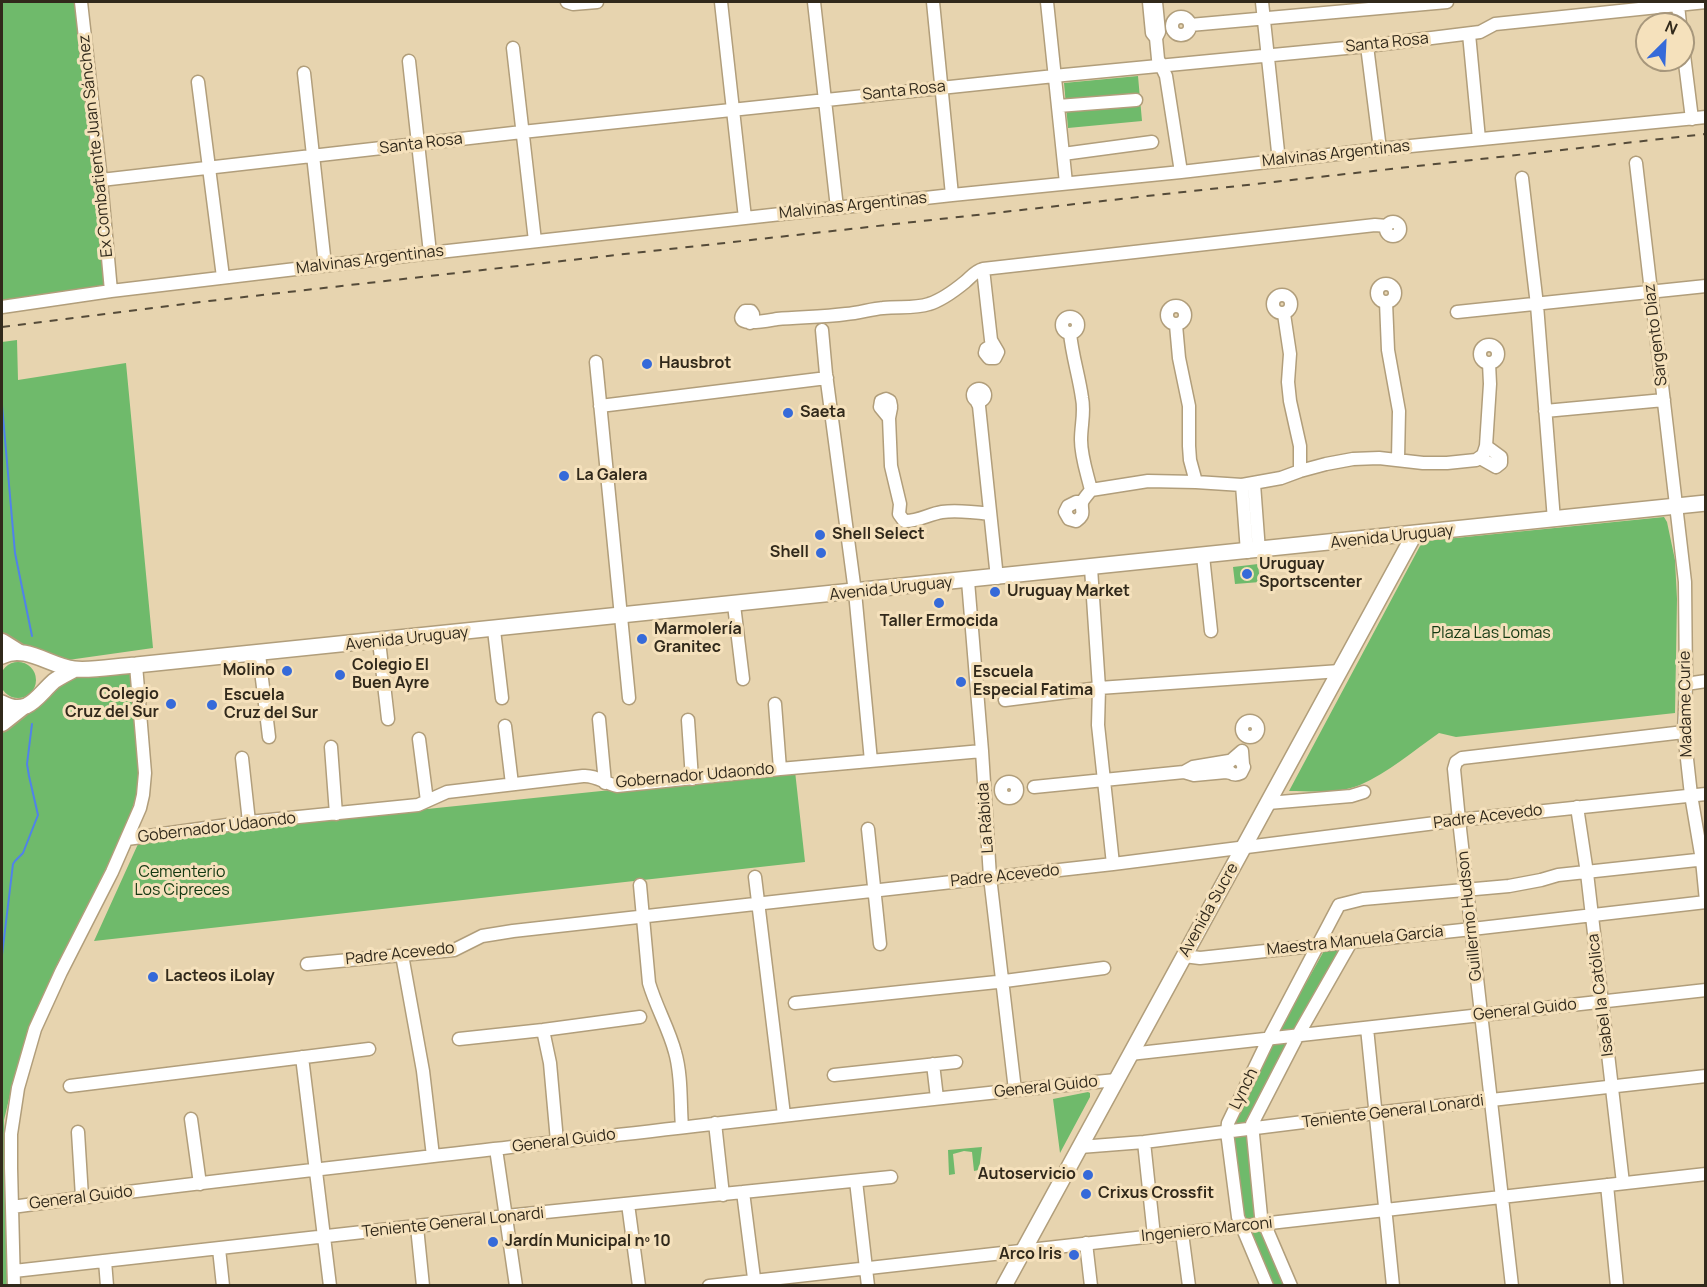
<!DOCTYPE html>
<meta charset="utf-8">
<style>
body{margin:0}
#map{position:relative;width:1707px;height:1287px;overflow:hidden;background:#e7d4af;font-family:Manrope,sans-serif}
canvas{display:block}
.frame{position:absolute;inset:0;border:3px solid #31291b;pointer-events:none}
.north{position:absolute;left:1635px;top:12px;width:60px;height:60px;box-sizing:border-box;background:#f5e1bc;border:2px solid #a7977c;border-radius:50%;rotate:24deg;font-size:16px;font-weight:700;line-height:24px;text-align:center;color:#31291b}
.north::after{content:'';display:block;margin:auto;width:21px;height:27px;background:#366ad9;clip-path:polygon(50% 0,100% 100%,50% 72%,0 100%)}
</style>
<div id="map">
<canvas width="1707" height="1287"></canvas>
<div class="frame"></div>
<div class="north">N</div>
</div>
<script>
const ctx = document.querySelector('canvas').getContext('2d');
ctx.lineJoin = 'round';
function fill(path, color) { ctx.fillStyle = color; ctx.fill(path, 'evenodd'); }
function strokePath(path, color, width, dash) { ctx.strokeStyle = color; ctx.lineWidth = width; ctx.lineCap = dash ? 'butt' : 'round'; ctx.setLineDash(dash || []); ctx.stroke(path); }
function write(font, color, halo, rows, align = 'center') {
  ctx.font = font + ' Manrope,sans-serif'; ctx.lineWidth = 6; ctx.setLineDash([]); ctx.textBaseline = 'middle'; ctx.strokeStyle = halo; ctx.fillStyle = color; for (const [text, x, y, turn = 0] of rows) {
    ctx.save(); ctx.translate(x, y); ctx.rotate((+turn || 0) * Math.PI / 180); ctx.textAlign = isNaN(turn) ? turn : align; if (halo) ctx.strokeText(text, 0, 0); ctx.fillText(text, 0, 0); ctx.restore();
  }
}
fill(new Path2D(`
 M2,2h73l31,278 -3,6 -101,18z
 M1138,76l4,45 -74,7 -4,-45z
 M17,340l1,40 108,-17 27,285 -92,13 -45,-19 -14,-9v-291z
 M1664,517l3,5 8,38 2,39 -2,114 -219,24 -17,-4c-26,18 -51,40 -79,52 -22,9 -48,6 -71,6l131,-245 6,-5z
 M1258,564l2,18 -25,2 -2,-17z
 M0 680a18 18 0 1 1 36 0a18 18 0 1 1-36 0Z
 M114,672l17,1 2,7 7,107 -17,46 -92,190 -18,59 -9,38 6,165 -8,1v-561l69,-49c13,1 32,4 43,-4z
 M795,771l10,91 -711,79 44,-97 18,-7z
 M1344,946l-98,183 13,90 29,66h-15l-28,-65 -13,-93 41,-85 52,-93z
 M1088,1092l2,1v4l-30,56 -7,-54z
 M982,1147l-3,23 -5,1 -2,-19 -8,-1 -11,3 2,20 -6,1 -1,-25z`), '#6fba6b');
strokePath(new Path2D(`
 M2,405l13,148 17,83
 M2,406v-42
 M2,955l11,-91 2,-3 8,-8 15,-38 -9,-39 -2,-12 5,-40`), '#5082ea', 2);
const minor = new Path2D(`
 M81,2l20,178 10,111
 M567,2l6,2 24,-2
 M721,2l24,216
 M814,2l23,206
 M933,2l19,193
 M1047,2l19,181
 M1149,2l3,31 4,5 3,-6 -3,-30
 M1262,2l17,159
 M1678,5l2,19
 M1172 26a9 9 0 1 1 18 0a9 9 0 1 1-18 0Z
 M1190,25l257,-23
 M1469,34l10,105
 M1156,38l2,21 8,17 15,96
 M1367,46l13,103
 M1683,47l9,72
 M513,48l22,193
 M409,61l21,192
 M304,73l21,192
 M198,82l25,195
 M1058,106l78,-6
 M1063,154l89,-12
 M1636,163l49,419 1,102 -2,48 7,63 11,65 4,41
 M1522,178l15,127 17,215
 M101,180l421,-48 542,-57 303,-29 113,-14 15,-8 211,-22
 M1386 229a7 7 0 1 1 14 0a7 7 0 1 1-14 0Z
 M983,269l8,71 7,12 -3,6h-6l-4,-5 1,-4 5,-3 4,1
 M1377 293a9 9 0 1 1 18 0a9 9 0 1 1-18 0Z
 M1273 304a9 9 0 1 1 18 0a9 9 0 1 1-18 0Z
 M1386,302l2,48 11,61 -1,48
 M1167 315a9 9 0 1 1 18 0a9 9 0 1 1-18 0Z
 M2,307l109,-16 319,-38 522,-58 229,-23 199,-23 326,-32
 M1457,312l249,-26
 M1284,314l6,40 -2,28 2,19 10,45v25
 M1062 325a8 8 0 1 1 16 0a8 8 0 1 1-16 0Z
 M750,323l3,-3v-6l-2,-3h-6c-16,18 25,9 32,8 23,-2 47,-2 69,-5 13,-1 25,-5 37,-6 16,-2 31,1 46,-4 13,-4 25,-13 36,-22 6,-5 10,-11 18,-13l392,-44 12,1
 M1176,325l3,33 10,48v40l1,14 6,22
 M822,330l4,44 29,218 16,169
 M1070,333c2,22 9,43 12,65 3,14 -1,27 -1,42 0,17 6,33 10,50
 M1480 354a9 9 0 1 1 18 0a9 9 0 1 1-18 0Z
 M596,362l33,336
 M973 395a6 6 0 1 1 12 0a6 6 0 1 1-12 0Z
 M975,398l4,8 18,172
 M600,406l227,-28
 M891,408l-2,10 2,48 9,38 -1,10 5,7c13,1 25,-7 38,-9 16,-2 32,0 48,2
 M886,411l3,-1 2,-4 -1,-5 -4,-2 -5,2 -1,6 9,11
 M1545,411l119,-11
 M1480,458l16,9 5,-4v-6l-15,-11
 M1254,484l5,67
 M1242,485l5,67
 M1082,502h-6l-8,4 -3,6 4,7 7,2c10,-7 5,-9 6,-18 1,-4 7,-10 9,-13l57,-9 48,1 46,3 39,-7 19,-7 26,-7 27,-5 26,-1 44,5h24l29,-3 7,-5 3,-9 4,-62 -1,-21
 M1203,556l8,75
 M1091,568l8,120 -1,37 15,139
 M968,581l14,170 8,126 25,213
 M734,605l9,74
 M494,630l8,68
 M379,641l9,78
 M259,654l10,83
 M1686,684l20,-3
 M1005,700l94,-12 241,-17
 M775,704l5,65
 M599,719l6,64
 M688,720l4,59
 M1242 729a8 8 0 1 1 16 0a8 8 0 1 1-16 0Z
 M505,726l7,58
 M419,739l8,62
 M331,747l5,67
 M242,758l7,64
 M1235,758l6,3 3,6 -3,6c-8,4 -14,-1 -14,-9l15,-13 1,13
 M1229,761l-36,6 -9,5 10,3 32,-3 5,1
 M1001 790a8 8 0 1 1 16 0a8 8 0 1 1-16 0Z
 M1034,787l150,-15
 M1268,803l83,-7 13,-4
 M1577,807l10,66 36,310
 M868,829l12,115
 M127,839l122,-17 169,-17 29,-13 136,-16c13,-1 21,7 34,10l163,-17 202,-18
 M755,877l29,238
 M640,885l9,98c7,24 20,46 26,69 7,24 5,51 7,75
 M402,955l21,116 10,85
 M1184,956l16,2 272,-29 234,-27
 M307,964l147,-14 28,-14 31,-5 600,-67 346,-44 247,-26
 M795,1003l202,-21 107,-14
 M1367,1028l26,258
 M543,1030l7,33 7,78
 M459,1039l84,-9 97,-13
 M1130,1054l576,-64
 M302,1057l28,229
 M933,1064l4,34
 M834,1075l122,-13
 M70,1086l299,-37
 M191,1119l9,65
 M715,1123l8,72
 M78,1132l4,65
 M1144,1142l10,94
 M1080,1147l64,-5 231,-29 331,-37
 M496,1149l20,137
 M856,1181l12,105
 M1607,1185l10,101
 M743,1192l12,94
 M628,1204l11,82
 M12,1207c160,-22 321,-39 482,-58 207,-23 414,-49 622,-69
 M417,1227l6,59
 M1182,1233l7,53
 M1086,1243l5,43
 M219,1249l4,37
 M105,1261l2,25
 M14,1271l492,-55 385,-39
 M14,1286l-3,-118v-34l7,-46 17,-59 26,-57 51,-100 28,-64 3,-13 2,-22 -9,-108
 M709,1286l997,-112
 M1267,1286l-29,-69 -11,-85 1,-9 41,-85 70,-133 24,-6 146,-13 32,-6 17,-5 148,-16
 M1291,1286l-30,-70 -9,-92 46,-89 53,-93
 M1512,1286l-53,-466 -5,-51 2,-7 6,-4 222,-26`);
const major = new Path2D(`
 M2,656c23,-12 48,10 72,13 18,2 43,-3 62,-4l1570,-162
 M2,703c26,14 35,-7 52,-22 7,-5 14,-8 21,-12
 M1004,1286l410,-751`);
const highway = new Path2D(`
 M2,642l16,10
 M2,723l19,-15`);
strokePath(minor, '#b19e7b', 15);
strokePath(major, '#b19e7b', 18);
strokePath(highway, '#b19e7b', 20);
strokePath(minor, '#fff', 12);
strokePath(major, '#fff', 15);
strokePath(highway, '#fff', 16);
strokePath(new Path2D(`
 M2,327l207,-26 344,-39 1153,-128`), '#554b39', 2, [8, 8]);
for (const [x, y, r, color] of [
 [647,364,6,"#366ad9"],
 [788,413,6,"#366ad9"],
 [564,476,6,"#366ad9"],
 [820,535,6,"#366ad9"],
 [821,553,6,"#366ad9"],
 [1247,574,6,"#366ad9"],
 [995,592,6,"#366ad9"],
 [939,603,6,"#366ad9"],
 [642,639,6,"#366ad9"],
 [287,671,6,"#366ad9"],
 [340,675,6,"#366ad9"],
 [961,682,6,"#366ad9"],
 [171,704,6,"#366ad9"],
 [212,705,6,"#366ad9"],
 [153,977,6,"#366ad9"],
 [1088,1175,6,"#366ad9"],
 [1086,1194,6,"#366ad9"],
 [493,1242,6,"#366ad9"],
 [1074,1255,6,"#366ad9"]
]) { const dot = new Path2D(); dot.arc(x, y, r, 0, 2 * Math.PI); ctx.fillStyle = color; ctx.fill(dot); strokePath(dot, '#f5e1bc', 2); }
write('16px', '#31291b', '#f5e1bc', [
 ["Santa Rosa",1387,43,-6],
 ["Santa Rosa",904,91,-6],
 ["Santa Rosa",421,144,-7],
 ["Ex Combatiente Juan Sánchez",96,146,-96],
 ["Malvinas Argentinas",1336,154,-6],
 ["Malvinas Argentinas",853,206,-6],
 ["Malvinas Argentinas",370,260,-7],
 ["Sargento Díaz",1656,335,-97],
 ["Avenida Uruguay",1392,537,-6],
 ["Avenida Uruguay",891,589,-6],
 ["Avenida Uruguay",407,639,-6],
 ["Madame Curie",1686,704,-91],
 ["Gobernador Udaondo",695,776,-5],
 ["Padre Acevedo",1488,817,-7],
 ["La Rábida",986,818,-94],
 ["Gobernador Udaondo",217,828,-7],
 ["Padre Acevedo",1005,876,-6],
 ["Avenida Sucre",1209,910,-61],
 ["Guillermo Hudson",1470,916,-96],
 ["Maestra Manuela García",1355,941,-6],
 ["Padre Acevedo",400,954,-6],
 ["Isabel la Católica",1601,995,-97],
 ["General Guido",1525,1010,-6],
 ["General Guido",1046,1087,-6],
 ["Lynch",1244,1089,-64],
 ["Teniente General Lonardi",1393,1112,-7],
 ["General Guido",564,1141,-7],
 ["General Guido",81,1198,-7],
 ["Teniente General Lonardi",453,1223,-6],
 ["Ingeniero Marconi",1207,1230,-6]
]);
write('bold 16px', '#31291b', '#f5e1bc', [
 ["Hausbrot",659,364],
 ["Saeta",800,413],
 ["La Galera",576,476],
 ["Shell Select",832,535],
 ["Shell",809,553,"right"],
 ["Uruguay",1259,565],
 ["Sportscenter",1259,583],
 ["Uruguay Market",1007,592],
 ["Taller Ermocida",939,622,"center"],
 ["Marmolería",654,630],
 ["Granitec",654,648],
 ["Colegio El",352,666],
 ["Buen Ayre",352,684],
 ["Molino",275,671,"right"],
 ["Escuela",973,673],
 ["Especial Fatima",973,691],
 ["Colegio",159,695,"right"],
 ["Cruz del Sur",159,713,"right"],
 ["Escuela",224,696],
 ["Cruz del Sur",224,714],
 ["Lacteos iLolay",165,977],
 ["Autoservicio",1076,1175,"right"],
 ["Crixus Crossfit",1098,1194],
 ["Jardín Municipal nº 10",505,1242],
 ["Arco Iris",1062,1255,"right"]
], 'left');
write('16px', '#123811', '#f5e1bc', [
 ["Plaza Las Lomas",1491,634],
 ["Cementerio",182,873],
 ["Los Cipreces",182,891]
]);
</script>
